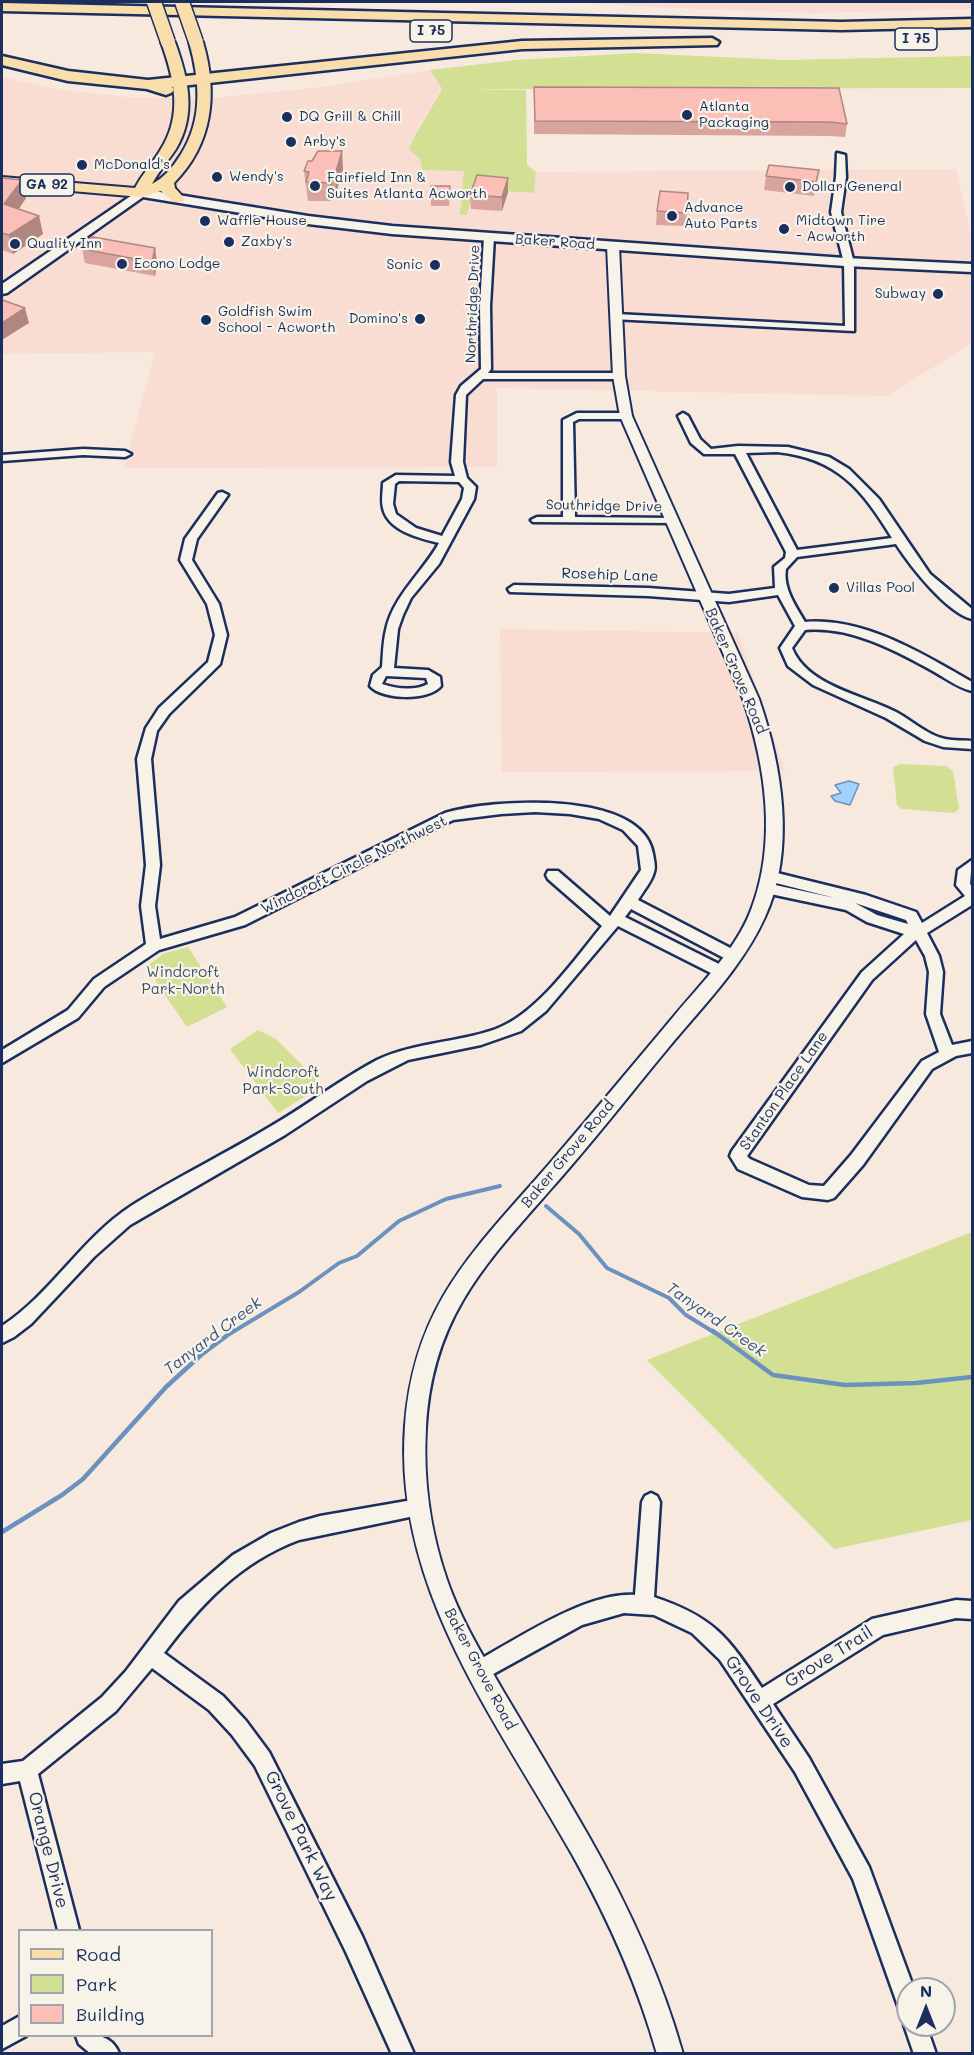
<!DOCTYPE html>
<style>
body{margin:0}
#map{position:relative;width:974px;height:2055px;overflow:hidden;background:#f8e9de;font-family:Mali,sans-serif}
canvas{display:block}
.frame{position:absolute;inset:0;border:3px solid #1b2f5e;pointer-events:none}
.legend{position:absolute;left:18px;top:1929px;width:195px;height:108px;box-sizing:border-box;background:#f7f3e8;border:2px solid #9fa5b1;margin:0;padding:8px 10px;list-style:none;font-size:18px;color:#1b2f5e}
.legend li{display:flex;align-items:center;gap:12px;height:30px}
.legend b{width:30px;border:2px solid #9fa5b1}
.north{position:absolute;left:896px;top:1977px;width:60px;height:60px;box-sizing:border-box;background:#f7f3e8;border:2px solid #9fa5b1;border-radius:50%;rotate:0deg;font-size:16px;font-weight:700;line-height:24px;text-align:center;color:#1b2f5e}
.north::after{content:'';display:block;margin:auto;width:21px;height:27px;background:#1b2f5e;clip-path:polygon(50% 0,100% 100%,50% 72%,0 100%)}
</style>
<div id="map">
<canvas width="974" height="2055"></canvas>
<div class="frame"></div>
<ul class="legend">
<li><b style="height:8px;background:#f9ddab"></b>Road</li>
<li><b style="height:16px;background:#d3df92"></b>Park</li>
<li><b style="height:16px;background:#fbbfb7"></b>Building</li>
</ul>
<div class="north">N</div>
</div>
<script>
const ctx = document.querySelector('canvas').getContext('2d');
ctx.lineJoin = 'round';
function fill(path, color) { ctx.fillStyle = color; ctx.fill(path, 'evenodd'); }
function strokePath(path, color, width, dash) { ctx.strokeStyle = color; ctx.lineWidth = width; ctx.lineCap = dash ? 'butt' : 'round'; ctx.setLineDash(dash || []); ctx.stroke(path); }
function write(font, color, halo, rows, align = 'center') {
  ctx.font = font + ' Mali,sans-serif'; ctx.lineWidth = 4.5; ctx.setLineDash([]); ctx.textBaseline = 'middle'; ctx.strokeStyle = halo; ctx.fillStyle = color; for (const [text, x, y, turn = 0] of rows) {
    ctx.save(); ctx.translate(x, y); ctx.rotate((+turn || 0) * Math.PI / 180); ctx.textAlign = isNaN(turn) ? turn : align; if (halo) ctx.strokeText(text, 0, 0); ctx.fillText(text, 0, 0); ctx.restore();
  }
}
fill(new Path2D(`
 M582,2h390v7l-160,4 -164,-6z
 M430,70l11,19 -30,52 -2,9 11,9 2,11h42l10,19 60,4 2,-21 420,-3 16,70v104l-85,53 -390,-8v79l-373,1 31,-116 -153,2v-78l3,-3 -3,-2v-194l60,13 65,7 76,2 120,-12z
 M500,629l238,4 47,138 -283,1z`), '#f9dcd2');
fill(new Path2D(`
 M635,53l150,7 187,-4v32l-511,1 65,1 1,75 9,7 -2,21 -60,-4 -7,26h-7l4,-44 -42,-1 -2,-11 -11,-9 3,-9 30,-52 -12,-19 86,-10z
 M900,764l46,2 7,5 6,38 -5,4 -52,-4 -5,-4 -4,-38z
 M188,947l39,60 -40,20 -41,-60 17,-13z
 M258,1030l18,9 47,47 -45,27 -48,-64z
 M972,1232v288l-138,29 -187,-189z`), '#d3df92');
const water = new Path2D(`
 M849,781l10,3 -9,21 -15,-4 -4,-5 10,-3 -6,-8z`);
fill(water, '#a1d2fe');
strokePath(water, '#6b91be', 1.5);
strokePath(new Path2D(`
 M546,1206l33,28 28,34 62,30 17,17 29,18
 M231,1333l68,-41 40,-29 18,-7 42,-35 47,-22 54,-13`), '#6b91be', 4);
strokePath(new Path2D(`
 M713,1331l60,44 72,10 71,-2 56,-6
 M2,1532l60,-37 21,-16 83,-92 35,-32 32,-24`), '#6b91be', 4.5);
const minor = new Path2D(`
 M837,153l8,2 1,22 -5,35 13,51v68l-242,-12v-4l4,-1 229,12 -1,-63 -13,-51 5,-35z
 M489,234l5,3 -4,69 1,63 -3,4h131l5,3 -5,3h-136l-17,16 -3,67 4,16 9,9 -2,12 -35,65 -28,34 -8,17 -5,14 -4,39 34,2 12,7 1,9c-12,15 -59,14 -71,0l3,-11 9,-8c1,-12 1,-25 4,-37 7,-34 37,-58 53,-87 -20,-5 -51,-12 -56,-35 -2,-8 0,-17 0,-25l13,-8 59,1 -4,-14 5,-67 5,-9 20,-17 -1,-63 4,-69zM399,481l60,1 5,6 -2,11 -20,37 -26,-8 -20,-14 -3,-10 2,-20zM386,676l40,2 2,6c-12,7 -32,5 -46,0z
 M577,413h49l5,3 -5,3h-47l-6,3 2,95 97,1 4,1v4l-143,-1 -2,-2 6,-3h26v-97z
 M683,413l5,3 12,23 11,10 27,-3 50,1 41,10 20,12 30,30 51,75 42,35v10c-25,-6 -62,-53 -76,-75l-99,13 -11,12c-3,19 9,36 19,53 59,-5 118,32 167,60v9c-14,-3 -28,-14 -41,-21 -38,-21 -82,-44 -126,-40l-13,18c15,38 71,47 104,64 15,8 31,23 49,27 9,2 19,1 27,2v8l-29,-2 -18,-6 -39,-23 -73,-33 -25,-19 -8,-18 15,-22 -17,-31 -49,7 -81,-6 -138,-4 -2,-3 6,-4 134,3 81,6 46,-6 -1,-21 11,-9 1,-6 -51,-98h-31l-13,-11 -13,-27zM777,452c60,6 85,37 115,86l-95,12 -51,-97z
 M83,449l42,2 6,3 -6,3 -42,-2 -81,6v-6z
 M222,492l6,3 -31,44 -5,21 27,44 8,31 -7,29 -51,50 -12,17 -6,28 9,106 -5,41 5,33 75,-22 210,-104c46,-14 198,-24 208,41 1,6 3,13 1,18 -3,11 -11,19 -16,28l100,52 2,4 -2,4h-10l-97,-51 -6,8 100,50 2,4 -2,4h-10l-97,-49 -72,85 -25,20 -40,14 -73,15 -41,21 -82,54 -155,90 -36,32 -63,67 -17,13 -12,6v-17c49,-32 79,-87 129,-120 46,-29 96,-53 142,-81 36,-21 68,-46 104,-65 38,-18 80,-17 119,-31 42,-16 78,-69 106,-103l-54,-47 -2,-4 2,-4h10l52,45 31,-46 -3,-24 -15,-16 -24,-11 -29,-5 -35,-2 -34,2 -48,6 -208,105 -86,25 -55,37 -26,31 -76,45v-13l66,-40 26,-31 52,-35 -5,-38 5,-41 -9,-106 9,-31 13,-20 49,-46 7,-27 -8,-31 -27,-44 5,-21 33,-46z
 M972,860l-2,24 2,2v19l-45,28 12,23 4,16 -3,42 12,31 20,-4v12l-16,3 -24,13 -69,96 -29,33 -6,2 -26,-3 -64,-28 -8,-13 2,-5 130,-179 42,-38 -37,-12 -21,-12 -85,-18 -2,-4 2,-4 5,-1 69,15 -71,-18 -2,-4 2,-4 5,-1 97,24 50,17 6,11 43,-27 -9,-11 2,-15zM855,903l51,17 2,4 -31,-9zM916,940l9,16 4,16 -3,42 13,38 -17,9 -71,94 -27,31 -15,-1 -59,-26 -3,-3 125,-176z
 M651,1493l6,3 3,6 -6,95c60,20 74,40 108,91l110,-69 84,-19 16,1v18l-16,-1 -73,17 -110,69 36,54 60,109 45,122h-6v25l-8,-3 -3,-8 -44,-124 -58,-107 -75,-112 -28,-27 -38,-18 -30,-2 -42,12 -96,53 -7,3 -7,-3 -3,-7 3,-7c44,-24 113,-72 163,-69l7,-93 3,-6z
 M418,1499l6,3 3,6 -3,6 -125,26c-59,22 -98,64 -135,113l59,43 23,25 23,31 93,184 52,118h-22l-46,-102 -91,-186 -23,-31 -23,-25 -57,-42 -36,43 -78,63 41,156h-21l-38,-149 -18,3v-20l21,-3 79,-64 24,-26 53,-70 54,-46 38,-22 28,-11 21,-6z
 M20,2016v20h6l-24,13v-23z
 M907,2017l1,8h18l10,29h-22l-10,-29z
 M76,2036c18,-2 35,-2 43,17l-28,1 -12,-10z`);
const tertiary = new Path2D(`
 M613,243l6,3 6,130 7,40 127,283c23,67 37,151 6,218 -22,49 -62,89 -96,130 -39,47 -77,96 -118,142 -68,77 -119,130 -125,239 -3,51 4,103 21,152 13,38 35,74 55,109 29,49 58,97 86,146 40,70 73,141 95,219h-26c-20,-71 -49,-135 -84,-198 -76,-135 -180,-267 -168,-430 9,-123 70,-176 145,-263 42,-49 83,-98 124,-147 27,-33 62,-66 77,-106 26,-67 15,-144 -8,-211l-123,-283 -7,-40 -6,-130z`);
const secondary = new Path2D(`
 M141,189l167,27 84,10 453,32 127,6v8l-127,-6 -453,-32 -84,-10 -165,-27 -136,96 -5,1v-10z`);
const primary = new Path2D(`
 M168,38l7,4c13,36 22,72 1,107 -8,12 -17,22 -24,35 13,-7 21,-17 29,-30 22,-35 19,-73 8,-112l2,-3 5,-1 7,4c15,51 10,102 -29,141l1,5 10,11 -2,3h-10l-12,-11 -20,6 -139,-12v-8l133,11c7,-14 18,-25 26,-39 22,-35 13,-71 0,-107z`);
const motorway = new Path2D(`
 M2,3l839,19 131,-3v8l-131,3 -839,-19z
 M712,38l7,4 -2,3 -195,4 -350,38 2,3 -3,3 -5,2 -19,-6 -79,-8 -66,-16v-9l66,15 80,9 374,-39z`);
strokePath(minor, '#1b2f5e', 5);
strokePath(tertiary, '#1b2f5e', 4);
strokePath(secondary, '#1b2f5e', 5);
strokePath(primary, '#1b2f5e', 4);
strokePath(motorway, '#1b2f5e', 5);
fill(minor, '#f7f3e8');
fill(tertiary, '#f7f3e8');
fill(secondary, '#f7f3e8');
fill(primary, '#f9ddab');
fill(motorway, '#f9ddab');
const primaryBridge = new Path2D(`
 M154,2l14,40
 M182,2l14,40`);
strokePath(primaryBridge, '#1b2f5e', 17, []);
strokePath(primaryBridge, '#f9ddab', 14);
fill(new Path2D(`
 M534,87l313,37 -2,13 -16,-1 -295,-2z
 M343,169l-7,24h-3l-2,8h-23l-4,-30z
 M819,170l-5,26 -50,-6 2,-14z
 M2,178l24,20 -7,11 24,25 -30,20 -11,-4z
 M508,192l-6,19 -31,-2 -1,-14z
 M688,193l-2,33 -30,-1 1,-14z
 M450,195l-1,11h-18v-9z
 M82,249l75,13 -2,14 -70,-13z`), '#d8a49d');
fill(new Path2D(`
 M342,151l1,18 -7,24 -1,-18z
 M332,175l1,18 -2,8 -1,-18z
 M508,178v14l-6,19v-14z
 M22,180l4,18 -17,25 -5,-19z
 M39,216l4,18 -30,20 -4,-19z
 M155,248l2,14 -2,14 -3,-14z
 M25,308l4,15 -27,17v-17z`), '#b08680');
const building = new Path2D(`
 M534,87l305,1 8,36 -16,-2 -296,-1z
 M318,151h24l-7,24h-3l-2,8 -24,-1 3,-10 -5,-1 4,-10h4z
 M769,165l50,5 -3,12 -50,-6z
 M477,175l31,3 -6,19 -32,-2z
 M2,178l20,2 -18,24 35,12 -30,19 -7,-2z
 M431,186h19l-1,11h-18z
 M660,191l28,2 -1,20 -30,-2z
 M93,237l62,11 -3,14 -70,-13 1,-6z
 M2,300l3,1 20,7 -23,15z`);
fill(building, '#fbbfb7');
strokePath(building, '#b08680', 1.5);
for (const [x, y, r, color] of [
 [687,115,6,"#1b2f5e"],
 [287,117,6,"#1b2f5e"],
 [291,142,6,"#1b2f5e"],
 [82,165,6,"#1b2f5e"],
 [217,177,6,"#1b2f5e"],
 [315,186,6,"#1b2f5e"],
 [790,187,6,"#1b2f5e"],
 [672,216,6,"#1b2f5e"],
 [205,221,6,"#1b2f5e"],
 [784,229,6,"#1b2f5e"],
 [229,242,6,"#1b2f5e"],
 [15,244,6,"#1b2f5e"],
 [122,264,6,"#1b2f5e"],
 [435,265,6,"#1b2f5e"],
 [938,294,6,"#1b2f5e"],
 [420,319,6,"#1b2f5e"],
 [206,320,6,"#1b2f5e"],
 [834,588,6,"#1b2f5e"]
]) { const dot = new Path2D(); dot.arc(x, y, r, 0, 2 * Math.PI); ctx.fillStyle = color; ctx.fill(dot); strokePath(dot, '#f7f3e8', 2); }
for (const [x, y, w] of [
 [431,31,42],
 [916,39,42],
 [47,185,54]
]) { const box = new Path2D(); box.roundRect(x - w / 2, y - 11, w, 22, 4.5); ctx.fillStyle = '#f7f3e8'; ctx.fill(box); strokePath(box, '#1b2f5e', 1.5); }
write('bold 14px', '#1b2f5e', null, [
 ["I 75",431,31],
 ["I 75",916,39],
 ["GA 92",47,185]
]);
write('14px', '#1b2f5e', '#f7f3e8', [
 ["Atlanta",699,107],
 ["Packaging",699,123],
 ["DQ Grill & Chill",299,117],
 ["Arby's",303,142],
 ["McDonald's",94,165],
 ["Wendy's",229,177],
 ["Fairfield Inn &",327,178],
 ["Suites Atlanta Acworth",327,194],
 ["Dollar General",802,187],
 ["Advance",684,208],
 ["Auto Parts",684,224],
 ["Waffle House",217,221],
 ["Midtown Tire",796,221],
 ["- Acworth",796,237],
 ["Zaxby's",241,242],
 ["Quality Inn",27,244],
 ["Econo Lodge",134,264],
 ["Sonic",423,265,"right"],
 ["Subway",926,294,"right"],
 ["Goldfish Swim",218,312],
 ["School - Acworth",218,328],
 ["Domino's",408,319,"right"],
 ["Villas Pool",846,588]
], 'left');
write('14px', '#1b2f5e', '#f7f3e8', [
 ["Baker Road",555,242,4],
 ["Northridge Drive",473,304,-88],
 ["Southridge Drive",604,506,1]
]);
write('15px', '#1b2f5e', '#f7f3e8', [
 ["Rosehip Lane",610,575,2],
 ["Baker Grove Road",736,671,67],
 ["Windcroft Circle Northwest",354,865,-26],
 ["Stanton Place Lane",784,1091,-55],
 ["Baker Grove Road",568,1154,-50],
 ["Baker Grove Road",480,1669,62]
]);
write('15px', '#405268', '#f7f3e8', [
 ["Windcroft",183,972],
 ["Park-North",183,989],
 ["Windcroft",283,1072],
 ["Park-South",283,1089]
]);
write('italic 16px', '#36507e', '#f7f3e8', [
 ["Tanyard Creek",716,1320,35],
 ["Tanyard Creek",213,1336,-37]
]);
write('18px', '#1b2f5e', '#f7f3e8', [
 ["Grove Trail",829,1657,-32],
 ["Grove Drive",759,1702,56],
 ["Grove Park Way",301,1836,64],
 ["Orange Drive",48,1850,76]
]);
</script>
